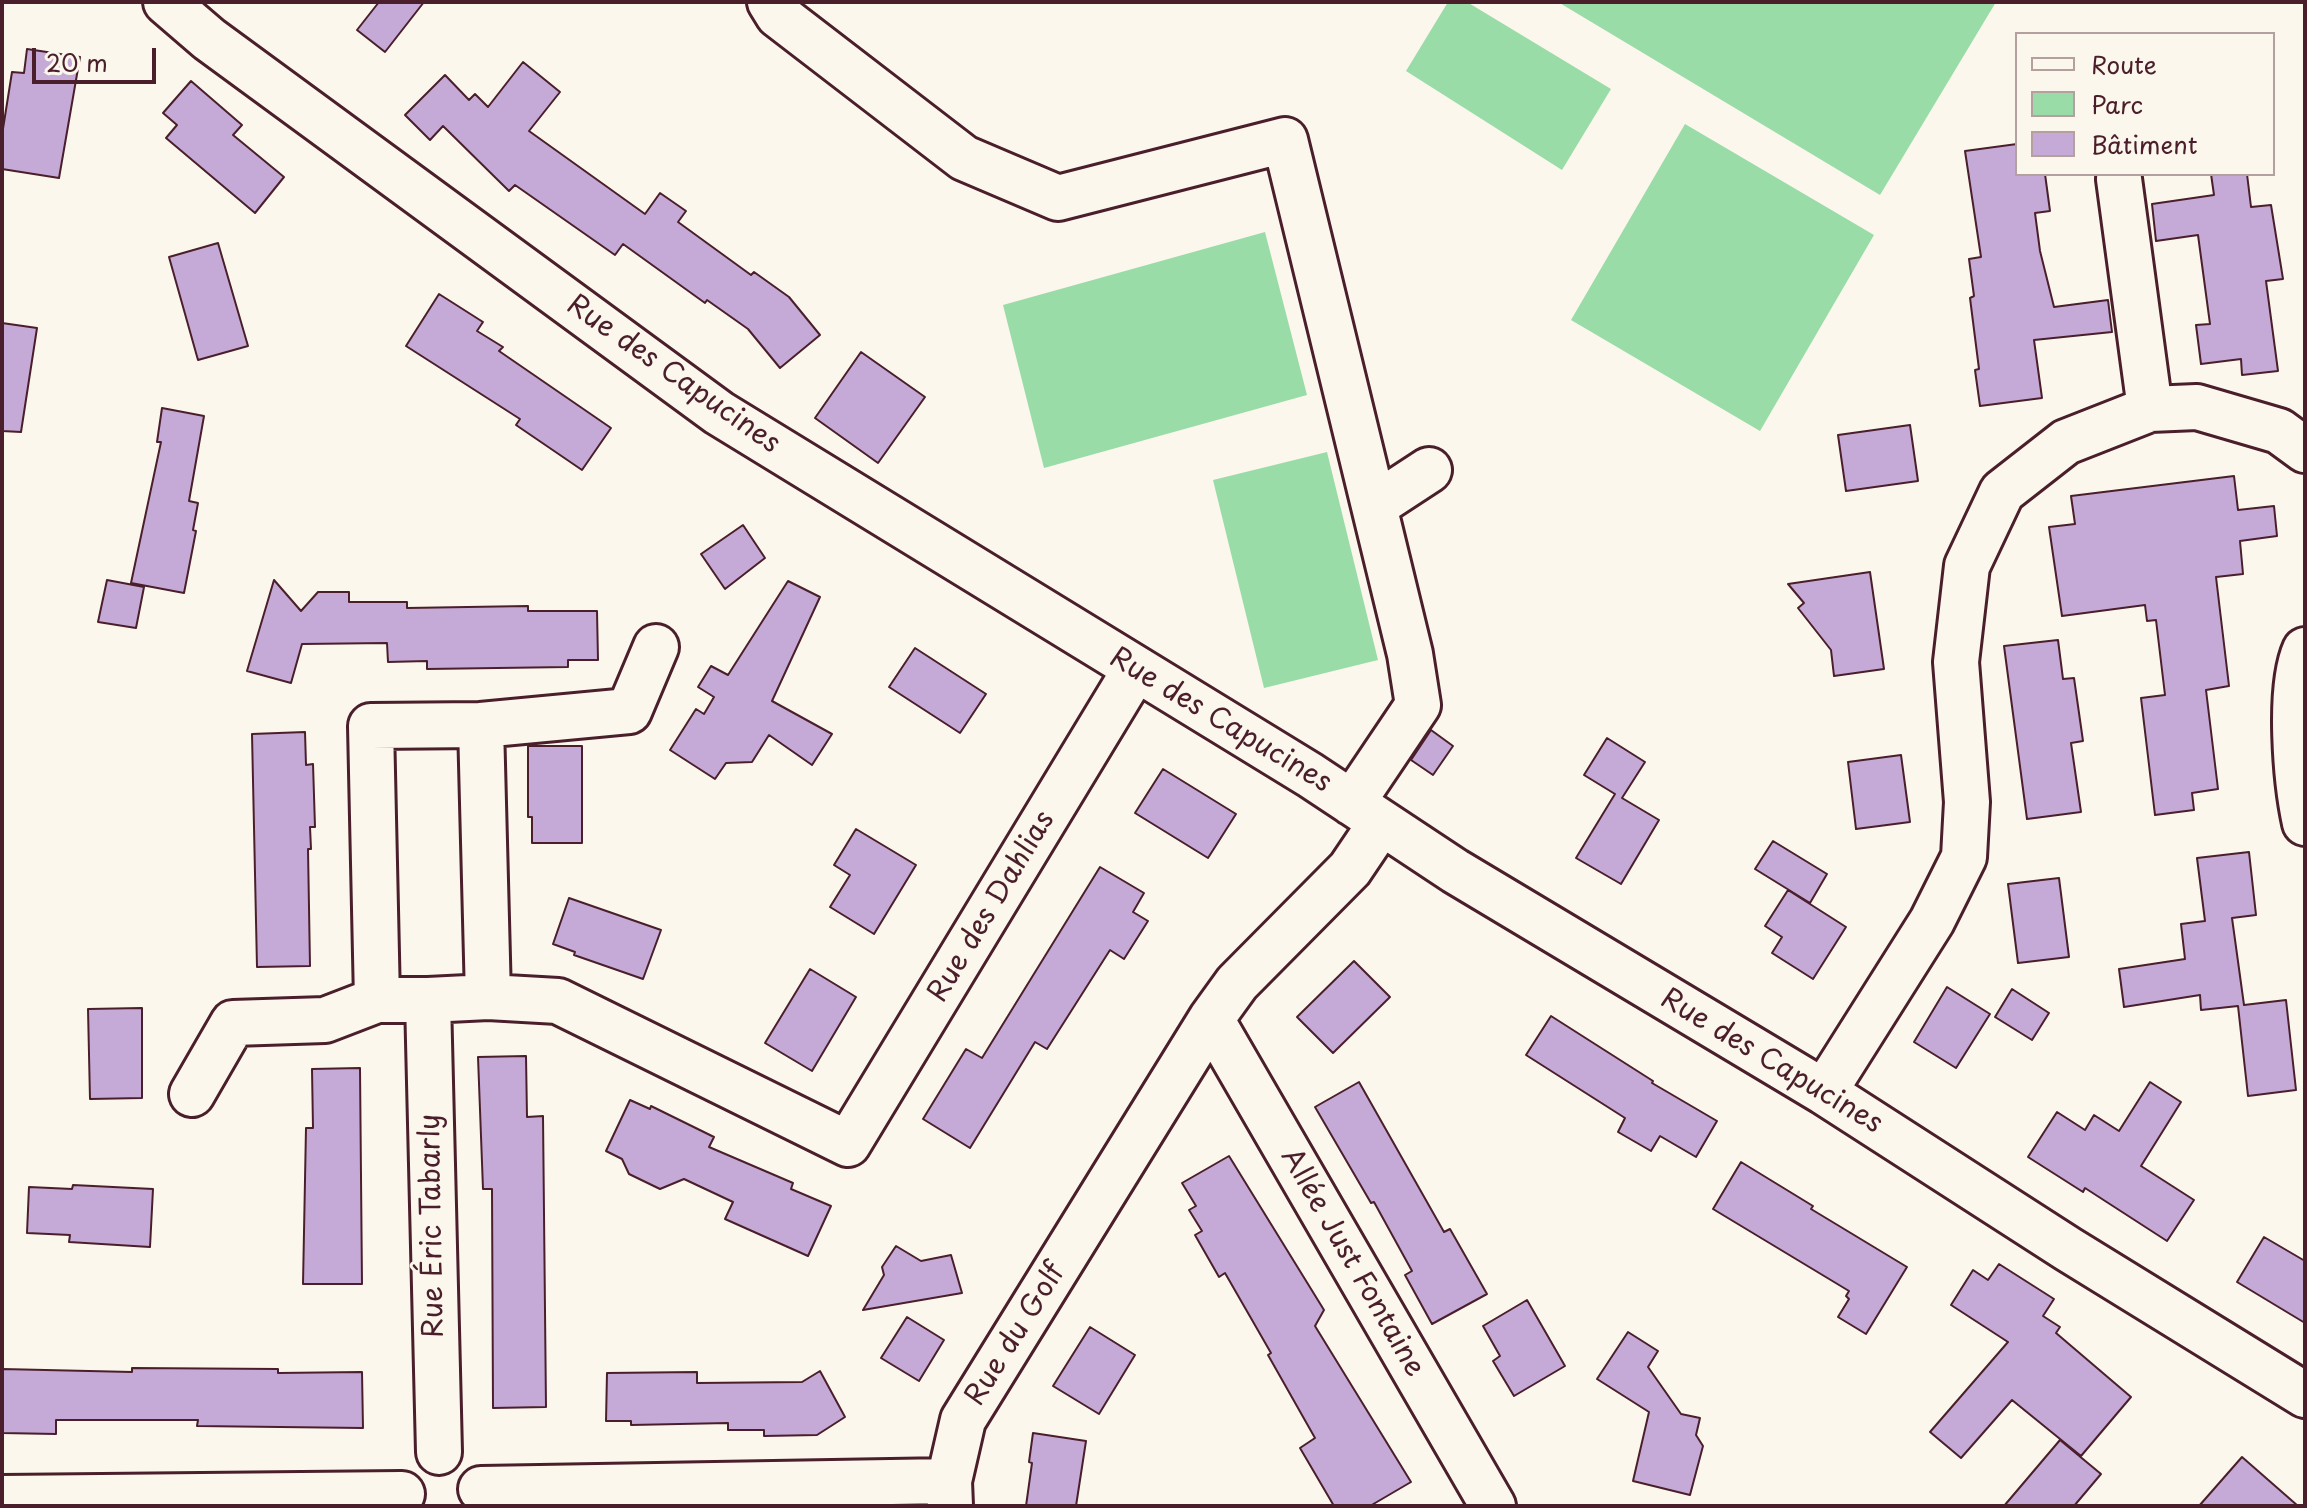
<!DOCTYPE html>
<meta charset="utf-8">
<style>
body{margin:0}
#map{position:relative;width:2307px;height:1508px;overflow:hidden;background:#fbf7ec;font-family:"Playpen Sans",sans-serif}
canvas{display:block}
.frame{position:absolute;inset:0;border:4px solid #4a1f2b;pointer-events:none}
.legend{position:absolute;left:2015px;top:32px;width:260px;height:144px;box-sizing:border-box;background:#fbf7ec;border:2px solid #b4a19f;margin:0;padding:10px 14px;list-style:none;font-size:24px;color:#4a1f2b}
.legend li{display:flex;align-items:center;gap:16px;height:40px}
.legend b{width:40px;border:2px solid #b4a19f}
.scale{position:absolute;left:32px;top:48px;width:124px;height:36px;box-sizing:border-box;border:4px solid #4a1f2b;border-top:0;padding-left:10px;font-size:24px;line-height:28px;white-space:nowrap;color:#4a1f2b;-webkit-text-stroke:6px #fbf7ec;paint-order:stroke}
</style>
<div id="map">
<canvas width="2307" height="1508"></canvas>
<div class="frame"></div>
<ul class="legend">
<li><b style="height:10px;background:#fbf7ec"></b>Route</li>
<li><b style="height:22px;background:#9adca7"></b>Parc</li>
<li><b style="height:22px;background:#c5aad7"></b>Bâtiment</li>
</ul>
<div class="scale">20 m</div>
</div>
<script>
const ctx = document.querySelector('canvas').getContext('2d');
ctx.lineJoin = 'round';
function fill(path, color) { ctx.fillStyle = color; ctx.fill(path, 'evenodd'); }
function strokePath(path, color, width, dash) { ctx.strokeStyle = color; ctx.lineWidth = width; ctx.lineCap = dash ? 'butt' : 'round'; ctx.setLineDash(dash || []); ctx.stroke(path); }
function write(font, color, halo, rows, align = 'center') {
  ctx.font = font + ' "Playpen Sans",sans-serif'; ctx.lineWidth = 6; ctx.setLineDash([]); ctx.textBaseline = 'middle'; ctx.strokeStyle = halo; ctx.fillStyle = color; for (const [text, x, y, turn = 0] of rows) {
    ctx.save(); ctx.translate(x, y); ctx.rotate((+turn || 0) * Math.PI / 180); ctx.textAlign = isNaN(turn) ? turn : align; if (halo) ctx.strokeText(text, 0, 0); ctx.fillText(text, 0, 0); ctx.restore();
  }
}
fill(new Path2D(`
 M1448,2h19l144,87 -49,81 -156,-99z
 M1558,2h438l-116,193z
 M1685,124l189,111 -114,196 -189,-111z
 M1265,232l42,163 -263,73 -41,-163z
 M1327,452l51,208 -114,28 -51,-208z`), '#9adca7');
const building = new Path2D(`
 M379,2h45l-39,50 -28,-22z
 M27,49l53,8 -21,121 -57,-9v-34l10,-63 12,1z
 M523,62l37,30 -31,39 116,83 15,-21 26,18 -8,11 73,53 3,-3 35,25 31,38 -40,33 -32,-39 -41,-29 -2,3 -82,-59 -8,11 -100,-70 -6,6 -66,-65 -13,14 -25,-25 40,-40 24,25 6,-6 13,13z
 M191,81l51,44 -9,10 51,42 -29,36 -89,-75 11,-13 -14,-12z
 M2017,144v30h28l5,37 -15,2 5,38 14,56 54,-7 4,32 -78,8 8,58 -62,8 -5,-36 4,-1 -9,-71 4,-2 -5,-37 12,-2 -16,-106z
 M2211,174h36l4,33 20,-2 12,74 -17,2 12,90 -36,4 -1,-16 -40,5 -5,-39 14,-1 -12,-89 -42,6 -4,-37 62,-9z
 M218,243l30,103 -50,14 -29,-103z
 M439,294l44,28 -6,9 26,16 -4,4 112,77 -29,42 -66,-45 4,-6 -114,-73z
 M2,323l35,5 -16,104 -19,-1z
 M861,352l64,45 -47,66 -63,-45z
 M162,408l42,8 -15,85 9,2 -5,27 3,1 -12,62 -53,-10 30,-141h-4z
 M1910,425l8,56 -72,10 -8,-56z
 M2234,476l4,34 36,-4 3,30 -37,5 3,33 -27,3 13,109 -23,4 12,99 -26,4 2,17 -39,5 -14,-117 24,-3 -9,-75 -9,1 -2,-16 -83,11 -13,-89 26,-3 -4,-28z
 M743,525l22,33 -40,31 -24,-35z
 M1870,572l14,97 -50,7 -3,-26 -33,-42 6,-5 -16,-19z
 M107,580l37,7 -8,41 -38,-6z
 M274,580l27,31 17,-19h31v10h58v6l121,-2v5h69l1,49h-30v7l-141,2v-8l-39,1 -1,-19 -85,1 -11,39 -44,-12z
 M788,581l32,16 -48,104 60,33 -20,31 -43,-30 -17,27 -26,1 -11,16 -45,-29 26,-41 8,5 10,-17 -16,-10 13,-21 17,9z
 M2058,640l5,39 11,-1 9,63 -12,2 10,69 -54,7 -23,-173z
 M915,648l71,46 -26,39 -71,-46z
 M1431,730l22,16 -20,29 -22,-15z
 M305,732l1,33 7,-1 2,63h-5l1,22h-3l2,117 -53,1 -5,-233z
 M1607,738l38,24 -23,36 37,22 -38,64 -45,-26 39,-64 -31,-19z
 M528,746h54v97h-50v-26h-4z
 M1901,755l9,67 -54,7 -8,-67z
 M1163,769l73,45 -28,44 -73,-45z
 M856,829l60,36 -42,69 -44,-27 20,-32 -16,-10z
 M1773,841l54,33 -17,29 -55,-34z
 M2249,852l7,63 -24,3 12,87 42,-5 10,90 -48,6 -10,-90 -37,4 -1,-15 -76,12 -5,-38 66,-10 -4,-35 24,-3 -8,-63z
 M1100,867l44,26 -11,19 15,9 -24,38 -14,-9 -63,99 -12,-7 -65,106 -47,-29 43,-70 16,9z
 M2059,878l10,79 -51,6 -10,-79z
 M1788,890l58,37 -33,52 -41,-26 10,-16 -17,-11z
 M569,898l92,32 -18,49 -69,-24 1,-3 -22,-8z
 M1354,961l36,36 -57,56 -36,-36z
 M810,969l46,28 -44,74 -47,-28z
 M1947,987l43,27 -34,54 -42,-26z
 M2012,989l37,24 -17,27 -37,-23z
 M142,1008v90l-52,1 -2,-90z
 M1551,1016l102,65 -1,2 65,38 -21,36 -36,-21 -9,15 -33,-19 7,-14 -99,-63z
 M526,1056l1,61 16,-1 3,291 -53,1 -1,-219h-9l-5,-132z
 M360,1068l2,216h-59l3,-156h7l-1,-59z
 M1359,1082l85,150 6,-3 37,65 -55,30 -27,-49 7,-4 -38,-69 -3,1 -56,-96z
 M2150,1082l31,20 -40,64 53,34 -27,41 -82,-53 -2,4 -55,-35 29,-45 28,18 9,-15 25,16z
 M630,1100l20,9 1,-3 63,31 -5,10 84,36 -2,6 40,17 -23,50 -83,-37 8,-17 -49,-23 -24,10 -31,-15 -7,-15 -16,-8z
 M1229,1156l95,154 -9,16 96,156 -41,24h-36l-34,-58 15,-10 -47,-83 3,-2 -46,-80 -6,4 -24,-42 7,-4 -13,-21 7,-4 -14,-23z
 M1741,1162l72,44 -2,3 96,58 -41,67 -28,-17 11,-18 -3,-3 3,-5 -136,-82z
 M73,1185l80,4 -3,58 -81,-5 1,-7 -43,-2 2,-46 43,2z
 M2264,1237l41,24v62l-68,-41z
 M896,1246l25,15 30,-6 11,38 -99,17 21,-35 -2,-8z
 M1999,1264l55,35 -11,17 17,11 -4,6 75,64 -50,59 -69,-56 -51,58 -31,-26 78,-90 -57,-37 22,-35 15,10z
 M1527,1300l38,66 -51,30 -21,-35 7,-5 -17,-30z
 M907,1317l37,23 -25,41 -38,-23z
 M1090,1327l45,28 -36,59 -46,-28z
 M1628,1332l30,19 -10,16 33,47 19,4 -4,17 7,11 -13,49 -57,-14 16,-69 -52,-33z
 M132,1368l146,1v4l84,-1 1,56 -166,-2 1,-6h-142v14l-54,-1v-64l130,3z
 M820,1371l25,46 -28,18 -53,1v-6h-36v-7l-97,2v-4h-25l1,-48 90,-1v11l105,-1z
 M1033,1433l53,8 -10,65h-50l6,-43 -3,-1z
 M2060,1440l41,34 -27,32h-70z
 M2242,1457l56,49h-99z`);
fill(building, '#c5aad7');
strokePath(building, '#4a1f2b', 2);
const minor = new Path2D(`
 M166,2l43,37 510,374 591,362 145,96 369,221 244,157 237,146
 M770,2l8,13 186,143 94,40 227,-58 125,514 8,51 -66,98
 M2119,179l31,230
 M1374,506l55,-36
 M2305,650c-17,38 -9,132 0,173
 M481,725l148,-14 27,-64
 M488,997l70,4 290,143 287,-474
 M428,1000h-51l-6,-274 110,-1 7,272 -60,3 11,452
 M1211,1019l282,487
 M1824,1092l108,-171 32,-64 3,-55 -11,-140 11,-96 35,-74 64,-50 84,-33 47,-2 82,24 26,19
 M192,1094l41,-71 92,-3 52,-20
 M481,1489l468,-8
 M2,1498l400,-4
 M950,1506l-1,-25 14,-61 248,-401 26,-36 113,-114 31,-46`);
strokePath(minor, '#4a1f2b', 50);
strokePath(minor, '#fbf7ec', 44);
write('28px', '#4a1f2b', '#fbf7ec', [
 ["Rue des Capucines",673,375,35],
 ["Rue des Capucines",1220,721,31],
 ["Rue des Dahlias",992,907,-59],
 ["Rue des Capucines",1771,1062,31],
 ["Rue Éric Tabarly",433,1226,-91],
 ["Allée Just Fontaine",1352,1263,60],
 ["Rue du Golf",1016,1335,-58]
]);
</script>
